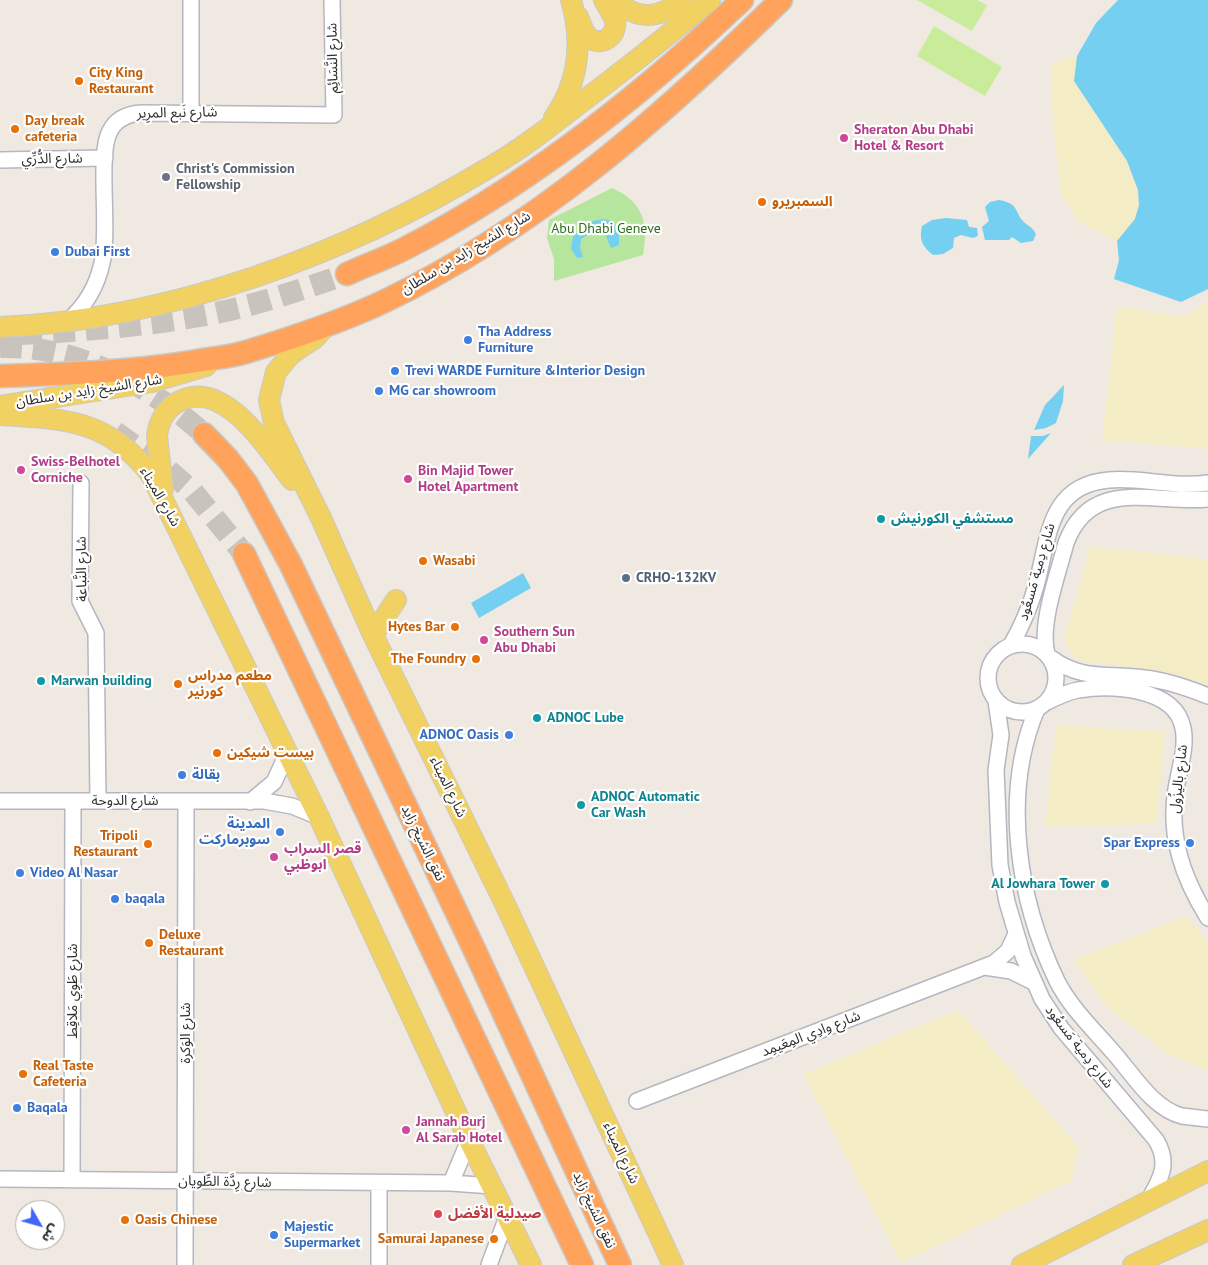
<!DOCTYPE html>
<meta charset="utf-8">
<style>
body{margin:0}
#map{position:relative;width:1208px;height:1265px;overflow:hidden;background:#efe9e1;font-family:"PT Sans","Noto Sans Arabic",sans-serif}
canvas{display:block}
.north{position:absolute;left:15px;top:1200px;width:50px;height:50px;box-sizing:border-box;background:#fff;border:1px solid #ababab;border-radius:50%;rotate:128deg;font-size:14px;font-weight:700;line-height:20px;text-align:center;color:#2e2e2e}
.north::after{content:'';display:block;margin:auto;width:18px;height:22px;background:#4264fb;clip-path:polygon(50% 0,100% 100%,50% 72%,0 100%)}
</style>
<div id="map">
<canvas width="1208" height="1265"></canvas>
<div class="north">ش</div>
</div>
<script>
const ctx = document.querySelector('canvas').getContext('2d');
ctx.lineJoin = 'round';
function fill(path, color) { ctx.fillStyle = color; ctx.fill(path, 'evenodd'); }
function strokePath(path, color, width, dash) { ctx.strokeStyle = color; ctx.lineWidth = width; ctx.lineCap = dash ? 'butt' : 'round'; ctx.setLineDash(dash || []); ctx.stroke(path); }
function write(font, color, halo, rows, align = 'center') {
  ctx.font = font + ' "PT Sans","Noto Sans Arabic",sans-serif'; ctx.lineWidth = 4.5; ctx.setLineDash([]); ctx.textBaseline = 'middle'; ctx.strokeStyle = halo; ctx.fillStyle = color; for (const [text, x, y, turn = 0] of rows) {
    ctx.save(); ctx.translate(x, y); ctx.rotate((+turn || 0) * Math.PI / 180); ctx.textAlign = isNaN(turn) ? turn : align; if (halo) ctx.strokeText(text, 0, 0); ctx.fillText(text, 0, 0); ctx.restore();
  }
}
fill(new Path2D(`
 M612,188c31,14 37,34 31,67l-89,26v-22l-7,-21 2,-18z`), '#b6e59e');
fill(new Path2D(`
 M1077,56l-3,25 53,80 11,29 1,15 -4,14 -18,22 -38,-19 -18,-28 -9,-80v-51z
 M1208,301v148l-106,-9 15,-134 67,11z
 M1090,547l106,10 12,4v125l-33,-12 -98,-14 -13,-20z
 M1056,725l109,7 -9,92 -111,2z
 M1187,916l21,27v128l-42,-18 -59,-46 -34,-47z
 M958,1010l121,138 -8,33 -170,82 -98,-189z`), '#f3ecc5');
fill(new Path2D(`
 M917,0h60l10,5 -15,26z
 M934,26l68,41 -17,29 -68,-40z`), '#c9ec9a');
fill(new Path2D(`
 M1118,0h90v289l-27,13 -67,-23 5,-19 -2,-19 18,-22 4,-14 -1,-15 -11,-29 -53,-80 3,-25 19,-33z
 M999,200c22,4 14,12 26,23 5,4 8,5 11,11l-3,7 -12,2 -9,-6 -3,3h-24l-3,-13 7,-6 -4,-14 5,-5z
 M946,218l21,2 2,7 8,1 1,8 -5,2 -12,-3 -7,3 -1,10 -10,6 -10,1c-11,-9 -14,-15 -11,-29l10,-6z
 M604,219l5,1 10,11v14l-8,3 -5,-12 -13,-5 -12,8 -1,9 3,9 -6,1 -6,-9 2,-13 20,-15z
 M1064,385l-1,16 -7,22 -10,5 -12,2 11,-25z
 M1051,433l-23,26 3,-23h12z
 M523,573l8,15 -52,30 -8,-15z`), '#75cff0');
strokePath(new Path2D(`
 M20,334c58,-3 116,-7 174,-17 52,-8 103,-26 153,-43
 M0,347c76,-2 148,37 204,87
 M115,432l51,36 27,24 51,62`), '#c8c4bd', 22, [22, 11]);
const minor = new Path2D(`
 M191,112v-112
 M0,160l105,-2
 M68,321c17,-15 29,-35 34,-58 8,-34 -5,-109 8,-132 6,-12 17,-17 31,-18l193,2 -2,-115
 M81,483l-1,118 16,32 2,168
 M988 678a34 34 0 1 1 68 0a34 34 0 1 1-68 0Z
 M1011,645c11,-19 19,-38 25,-59 13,-46 11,-101 73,-106 32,-3 65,8 99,3
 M1047,654c-8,-29 11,-80 19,-111 25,-67 87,-39 142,-44
 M1051,658c31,23 58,15 93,20 22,2 44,10 64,18
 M996,701l5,34 -5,35 4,95 7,37 16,54 19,43 19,29 95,112c14,23 5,39 -8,61
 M1047,702c10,-5 20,-10 31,-12 33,-5 97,-3 105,38 4,19 -4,42 -7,61 -8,47 7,89 32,129
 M1037,709c-36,85 -19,191 20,272 13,26 37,49 56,71 19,21 40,57 69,64 8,1 17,2 26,3
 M0,801h264l28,5 27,11
 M250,802l24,-20 13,-28
 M985,967l26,4 24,12
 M637,1101l357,-138 14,-12 8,-17
 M0,1179l451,4 41,3
 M72,1180l1,-379
 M451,1183l18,-43
 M379,1184v81
 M185,1265l1,-463
 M489,1265l18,-48`);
const major = new Path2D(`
 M614,0c23,20 44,20 68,0
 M578,17c3,6 5,16 11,21 12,9 29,-2 26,-17 -2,-7 -8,-14 -11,-21
 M554,118c25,-36 29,-76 17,-118
 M0,327c170,-7 346,-73 490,-160 30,-17 58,-39 85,-60 46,-34 91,-70 135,-107
 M324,328l-9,10 -24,16 -15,18 -7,28 5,23 47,95 52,117 132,269 168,361
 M0,406l152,-24 54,-16
 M0,415c65,4 108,4 151,60l168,342 150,323 62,125
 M163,489l-6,-53c2,-15 8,-27 21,-34 46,-26 91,49 114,78
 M373,635l23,-35
 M1022,1265l186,-94
 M1133,1265l75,-35`);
const highway = new Path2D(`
 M347,274c19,-9 40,-16 59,-26 124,-64 235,-152 336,-248
 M0,376c66,-2 132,-4 197,-15 16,-3 33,-4 49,-9 43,-13 99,-32 139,-51 150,-72 278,-185 396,-301
 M204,434l24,25 19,25 44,81 184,386 145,314
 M244,554l338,711`);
strokePath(minor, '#b4b7c1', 18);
strokePath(major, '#c9c9c9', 22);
strokePath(highway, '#c9c9c9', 25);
strokePath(minor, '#fff', 15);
strokePath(major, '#f2d163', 20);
strokePath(highway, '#ffa35c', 22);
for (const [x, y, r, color] of [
 [79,81,5,"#e8710a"],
 [15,129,5,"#e8710a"],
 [844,138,5,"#d1479c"],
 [166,177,5,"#6b7280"],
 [762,202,5,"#e8710a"],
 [55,252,5,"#3f7fe0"],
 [468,340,5,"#3f7fe0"],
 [395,371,5,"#3f7fe0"],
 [379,391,5,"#3f7fe0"],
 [21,470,5,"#d1479c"],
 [408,479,5,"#d1479c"],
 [881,519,5,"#0f9aa8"],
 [423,561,5,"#e8710a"],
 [626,578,5,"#5c6f8a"],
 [455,627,5,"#e8710a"],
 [484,640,5,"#d1479c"],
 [476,659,5,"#e8710a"],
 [41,681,5,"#0f9aa8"],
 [178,684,5,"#e8710a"],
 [537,718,5,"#0f9aa8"],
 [509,735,5,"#3f7fe0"],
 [217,753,5,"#e8710a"],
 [182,775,5,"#3f7fe0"],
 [581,805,5,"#0f9aa8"],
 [280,832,5,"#3f7fe0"],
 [1190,843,5,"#3f7fe0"],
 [148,844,5,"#e8710a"],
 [274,857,5,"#d1479c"],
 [20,873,5,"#3f7fe0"],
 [1105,884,5,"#0f9aa8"],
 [115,899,5,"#3f7fe0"],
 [149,943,5,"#e8710a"],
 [23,1074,5,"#e8710a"],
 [17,1108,5,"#3f7fe0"],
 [406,1130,5,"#d1479c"],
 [438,1214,5,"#e0444e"],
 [125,1220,5,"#e8710a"],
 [274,1235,5,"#3f7fe0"],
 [494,1239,5,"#e8710a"]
]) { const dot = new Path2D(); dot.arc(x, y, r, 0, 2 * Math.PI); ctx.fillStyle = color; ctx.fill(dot); strokePath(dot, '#fff', 2); }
write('14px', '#2e2e2e', '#fff', [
 ["شارع النَّسَائِم",333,58,-91],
 ["شارع نَبع المرِير",177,113,-1],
 ["شارع الدُّرِّي",52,159,-1],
 ["شارع الشيخ زايد بن سلطان",466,253,-31],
 ["شارع الشيخ زايد بن سلطان",89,391,-9],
 ["شارع الميناء",160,497,60],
 ["شارع النَّباعة",82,569,-91],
 ["شارع دِمية مَسعُود",1037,572,-74],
 ["شارع باليزُول",1179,779,-83],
 ["شارع الميناء",448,787,64],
 ["شارع الدوحة",125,801],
 ["نفق الشيخ زايد",423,843,64],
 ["شارع طَوِي مَلاقِط",73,991,-90],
 ["شارع الوَكرة",186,1033,-90],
 ["شارع وادِي المِعَيمِد",811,1034,-21],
 ["شارع دِمية مَسعُود",1079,1047,52],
 ["شارع الميناء",621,1153,65],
 ["شارع رِدَّة الطِّويان",225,1182,1],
 ["نفق الشيخ زايد",594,1210,65]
]);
write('bold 14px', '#c56008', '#fff', [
 ["City King",89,73],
 ["Restaurant",89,89],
 ["Day break",25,121],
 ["cafeteria",25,137],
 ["السمبريرو",772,202],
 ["Wasabi",433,561],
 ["Hytes Bar",445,627,"right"],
 ["The Foundry",466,659,"right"],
 ["مطعم مدراس",188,676],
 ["كورنير",188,692],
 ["بيست شيكين",227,753],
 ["Tripoli",138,836,"right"],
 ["Restaurant",138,852,"right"],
 ["Deluxe",159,935],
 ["Restaurant",159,951],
 ["Real Taste",33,1066],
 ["Cafeteria",33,1082],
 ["Oasis Chinese",135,1220],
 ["Samurai Japanese",484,1239,"right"]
], 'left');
write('bold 14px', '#b23c85', '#fff', [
 ["Sheraton Abu Dhabi",854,130],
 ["Hotel & Resort",854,146],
 ["Swiss-Belhotel",31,462],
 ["Corniche",31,478],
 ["Bin Majid Tower",418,471],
 ["Hotel Apartment",418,487],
 ["Southern Sun",494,632],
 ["Abu Dhabi",494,648],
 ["قصر السراب",284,849],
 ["ابوظبي",284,865],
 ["Jannah Burj",416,1122],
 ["Al Sarab Hotel",416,1138]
], 'left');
write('bold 14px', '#5b616d', '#fff', [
 ["Christ's Commission",176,169],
 ["Fellowship",176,185]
], 'left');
write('14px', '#2c6e1b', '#fff', [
 ["Abu Dhabi Geneve",606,229]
]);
write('bold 14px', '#366cbe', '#fff', [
 ["Dubai First",65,252],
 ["Tha Address",478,332],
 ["Furniture",478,348],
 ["Trevi WARDE Furniture &Interior Design",405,371],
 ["MG car showroom",389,391],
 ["ADNOC Oasis",499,735,"right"],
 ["بقالة",192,775],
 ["المدينة",270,824,"right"],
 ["سوبرماركت",270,840,"right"],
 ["Spar Express",1180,843,"right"],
 ["Video Al Nasar",30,873],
 ["baqala",125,899],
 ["Baqala",27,1108],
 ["Majestic",284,1227],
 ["Supermarket",284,1243]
], 'left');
write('bold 14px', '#0d838f', '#fff', [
 ["مستشفي الكورنيش",891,519],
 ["Marwan building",51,681],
 ["ADNOC Lube",547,718],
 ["ADNOC Automatic",591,797],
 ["Car Wash",591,813],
 ["Al Jowhara Tower",1095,884,"right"]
], 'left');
write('bold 14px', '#4e5e75', '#fff', [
 ["CRHO-132KV",636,578]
], 'left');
write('bold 14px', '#be3a42', '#fff', [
 ["صيدلية الأفضل",448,1214]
], 'left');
</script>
